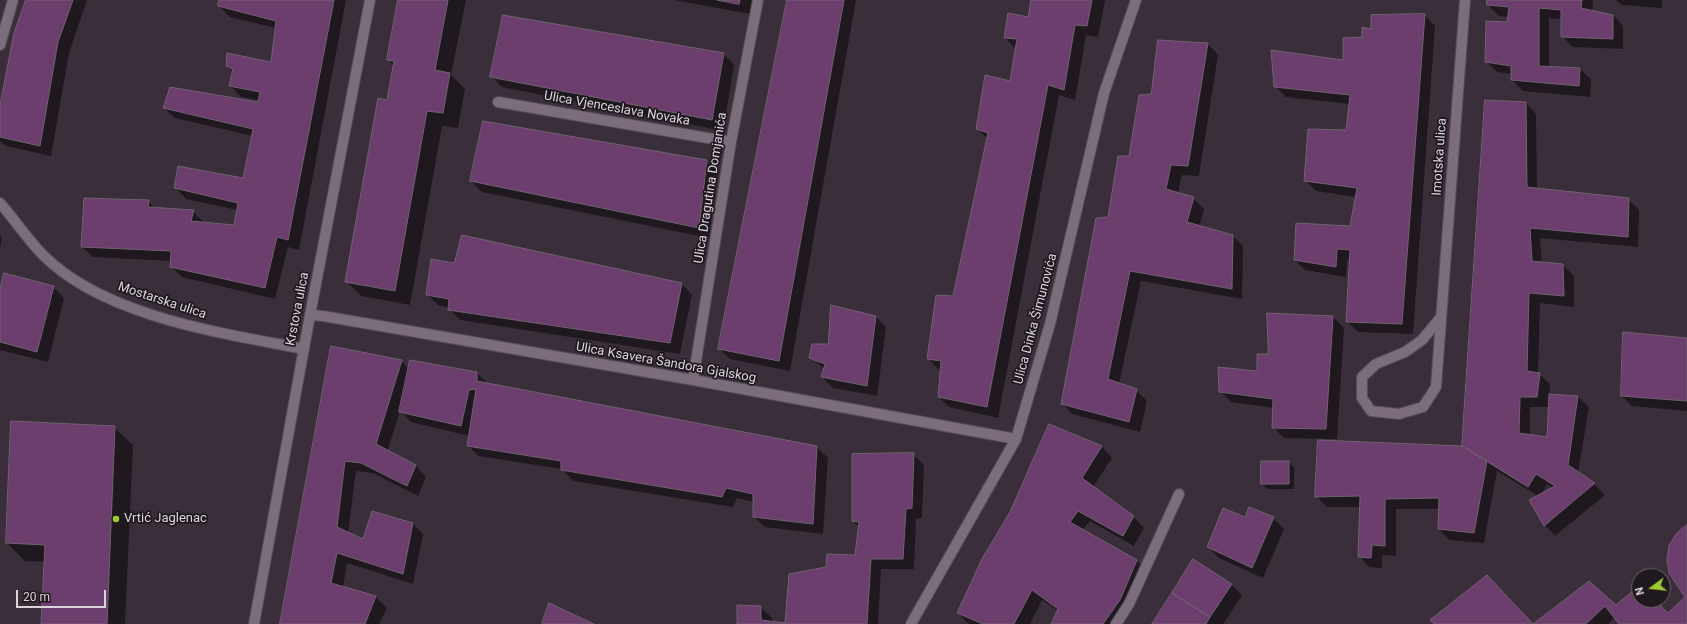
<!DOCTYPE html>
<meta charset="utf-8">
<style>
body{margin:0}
#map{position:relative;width:1687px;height:624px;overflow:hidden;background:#3b2e3b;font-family:Roboto,sans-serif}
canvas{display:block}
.north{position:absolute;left:1631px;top:568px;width:40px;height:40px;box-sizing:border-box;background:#1f191f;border:1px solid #6b646b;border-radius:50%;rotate:255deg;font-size:11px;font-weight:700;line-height:16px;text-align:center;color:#dcd4dc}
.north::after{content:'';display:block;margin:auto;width:14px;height:18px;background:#9eca2f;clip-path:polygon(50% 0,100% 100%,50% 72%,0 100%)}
.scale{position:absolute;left:16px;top:590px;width:90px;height:18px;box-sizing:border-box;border:2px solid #dcd4dc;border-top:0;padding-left:5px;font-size:12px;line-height:14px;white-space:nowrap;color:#dcd4dc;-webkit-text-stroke:3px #1f191f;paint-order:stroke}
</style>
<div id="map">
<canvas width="1687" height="624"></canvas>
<div class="north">N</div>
<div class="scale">20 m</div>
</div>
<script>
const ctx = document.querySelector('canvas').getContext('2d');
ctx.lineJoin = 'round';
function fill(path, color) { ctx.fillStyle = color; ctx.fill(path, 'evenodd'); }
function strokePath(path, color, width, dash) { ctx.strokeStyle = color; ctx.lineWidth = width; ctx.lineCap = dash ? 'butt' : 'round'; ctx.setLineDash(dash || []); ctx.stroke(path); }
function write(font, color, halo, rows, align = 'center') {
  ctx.font = font + ' Roboto,sans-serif'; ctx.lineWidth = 3.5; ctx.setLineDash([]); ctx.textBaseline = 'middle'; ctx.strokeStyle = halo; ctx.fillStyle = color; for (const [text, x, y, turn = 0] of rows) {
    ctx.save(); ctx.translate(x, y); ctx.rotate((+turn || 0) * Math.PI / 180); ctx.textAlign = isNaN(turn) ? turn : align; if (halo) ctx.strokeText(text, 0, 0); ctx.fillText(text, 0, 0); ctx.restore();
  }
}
fill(new Path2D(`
 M27,0h60l-18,53 -18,103 -45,-10 -6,-5v-31z
 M220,0h126l-47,250 -11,-3 -13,52 -93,-22 -11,-10v-6l-78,-4 -11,-10 66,-46 7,8 38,2 11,12 30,3 3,-16 -51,-11 -10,-11 68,-8 9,-44 -78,-18 -11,-10 95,-5 1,-3 -19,-3 -11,-11 3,-14 -6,-7 44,-2 5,-35 -46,-11 -11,-11z
 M399,0h67l-15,75 14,14 -7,39 -16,-2 -32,179 -49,-9 -15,-15 42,-180 6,-35 -6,-7z
 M674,0h78l-2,14z
 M788,0h68l-66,371 -60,-12 -11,-10z
 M1032,0h73l-7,37 -12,-2 -11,65 -16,-5 -61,323 -49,-11 -10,-10 2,-27h-2l-10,-11 25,-62 34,-158 -11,-10 34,-46 5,-34 -11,-11 24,-20z
 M1488,0h105l-1,12 21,3 10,11v23l-50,-2 -11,-11v-17l-13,-1v49l31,2 11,10 -1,18 -67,-6 -11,-11v-6l-15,-2 -11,-11 22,-38 1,-6 -10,-1 -11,-11z
 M1616,0h46v8l-40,-3z
 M1425,15l10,11 -22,308 -55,-2 -11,-11 4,-61h-4l-1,17 -41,-7 -10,-10 56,-33 5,-30 -40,-6 -11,-11 42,-49 3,-27 -64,-7 -11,-11 68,-25 29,-31z
 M1208,44l10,11 -19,121 -17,-1 -4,18 15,5 11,11 -5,18 33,8 11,11 -1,53 -101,-18 -22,103 17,6 11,11 -7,31 -68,-18 -10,-11 47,-185 43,-123z
 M724,54l10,11 -11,66 -221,-44 -11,-11z
 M1526,103l10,11 1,75 91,10 11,11 -1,37 -98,-9 2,25 21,2 11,11v31l-34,-4 -2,70 12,11 -1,11 29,2 11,10 -11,66 16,11 11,11 -50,41 -10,-11 -7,-29 -41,-25 -13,72 -35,-3 -10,-11 1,-20h-44v47l-14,-1v13l-13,-1 -10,-11 2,-49h-34l-11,-11 146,-49zM1530,407h19l-1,31 -18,-2zM1547,484l6,4 -12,7z
 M706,161l11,10 -8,67 -227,-46 -11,-11z
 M0,236l2,2 -2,11z
 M454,264l228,20 10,11 -12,59 -220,-34 -11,-11v-1l-11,-3 -11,-10z
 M53,287l11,11 -16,64 -48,-12v-57z
 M875,316l11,11 -9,69 -44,-8 -11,-11 2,-8 -13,-12z
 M1333,317l11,11 -7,111 -53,-1 -11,-11 1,-19 -43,-6 -11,-11 38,-19 11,-17z
 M1687,339v72l-55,-5 -10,-10z
 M331,347l70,14 8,8 68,4 11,11 329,63 11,11 -5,76 -58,-7 -11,-10v-15l-17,-4 -4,9 -160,-26 -11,-12 -84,-13 -10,-11 1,-9 -58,-14 -11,-11 -13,41 29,14 10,11 -8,19 -45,-23 -17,-2 -8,62 16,8 48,-18 11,11 -10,50 -66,-21 -4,24 33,10 11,11 -8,16h-98z
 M1050,425l52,22 10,11 -19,29 41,30 10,11 -10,18 -44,-25 -8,10 55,30 11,11 -18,39 -9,13h-68l5,-13 -16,-11 -12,24h-61l-11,-11 53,-101z
 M114,427l19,18 -8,179h-83l3,-62 -20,-1 -18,-18z
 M913,454l11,11 -2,53 -6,1 -2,50h-33l-3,55h-92l41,-56 29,-12 3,-29 -6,-6z
 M1288,462l6,5v22h-27l-5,-5z
 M1273,518l11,11 -21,49 -44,-20 -11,-11 37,-28z
 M1687,527v97h-66l-6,-7 -7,7h-74l55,-42 27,25 23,-19v12h16l13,14 18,-16z
 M1231,584l11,11 -19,29h-70z
 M761,607l11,11v5l11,1h-45z`), '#0007');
const building = new Path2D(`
 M26,0h47l-15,42 -18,104 -40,-9v-32l14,-72z
 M219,0h115l-46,240 -11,-3 -12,51 -95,-21 1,-16 -90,-4 3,-49 65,2 -1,7 46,3 -3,11 43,4 4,-22 -64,-15 4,-22 65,12 10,-49 -90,-21 7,-21 88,15 2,-10 -31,-6 4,-17 -7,-3 1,-13 44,9 5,-41 -58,-15z
 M398,0h50l-13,70 15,3 -7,40 -16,-2 -32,180 -50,-9 33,-184 9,2 7,-39 -7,-1z
 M717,0h23l-1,4z
 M787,0h57l-65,361 -61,-12z
 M1031,0h61l-5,26 -12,-1 -11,65 -16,-5 -61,322 -49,-10 3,-36 -14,-2 9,-64 17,1 35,-163 -12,-4 9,-54 25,6 7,-42 -13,-1 4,-25 20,4z
 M1487,0h95l-1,8 32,7v24l-52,-2v-27l-22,-2v58l41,2 -1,18 -68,-6v-14l-26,-4 1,-41 21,1 2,-15 -22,-2z
 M1425,14l-23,310 -56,-2 4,-72 -13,-1 -1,18 -42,-7 2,-37 54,3 7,-38 -53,-7 4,-52 38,1 4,-35 -76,-8 -3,-37 72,10v-22l19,-1v-10l9,2v-14z
 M503,15l221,38 -12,67 -222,-43z
 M1158,40l50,3 -20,123 -17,-1 -5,24 28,8 -7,25 46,13 -1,54 -102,-18 -22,108 29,10 -8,33 -68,-18 35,-186 12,-1 10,-61h11l10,-61 12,-1z
 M1485,100l41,2 1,85 102,11 -1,39 -98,-9 2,33 31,3 1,32 -35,-3 -2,78 13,2 -3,24h-17l-1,36 28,4 2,-43 29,2 -10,69 27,18 -51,43 -15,-26 26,-14 -19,-12 -8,13 -66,-41z
 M483,121l224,39 -8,68 -229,-47z
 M462,235l220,48 -12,60 -222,-33 1,-11 -23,-4 5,-36 23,4z
 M4,273l50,13 -17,66 -37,-10v-53z
 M831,305l45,11 -9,70 -46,-9 4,-13 -16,-6 3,-14h16z
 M1267,313l66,3 -7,113 -54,-1 1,-29 -54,-7 -1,-25 39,4v-17h11z
 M1623,332l64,6v63l-66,-5z
 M331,346l71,14 -26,84 40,21 -9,21 -46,-23 -16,-2 -8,66 26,12 9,-28 41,12 -10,51 -66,-21 -6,30 45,13 -11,28h-85z
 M410,360l67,12v9l340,65 -4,78 -60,-7v-23l-27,-6 -4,9 -161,-27v-9l-94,-15 9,-57 -7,1 -8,36 -62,-14z
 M11,421l104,5 -8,198h-66l4,-79 -39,-2z
 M1049,424l53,22 -20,32 52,38 -11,20 -45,-25 -8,11 67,38 -17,40 -17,24h-52l7,-15 -26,-19 -18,34h-31l-26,-11 25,-54 28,-47z
 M1318,440l144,6 25,15 -13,72 -36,-4 1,-31 -54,1v47l-13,-1 -1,13 -13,-1 2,-61 -45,1z
 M914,453l-2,55 -6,1 -3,50h-32l-4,65h-130v-19l24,1v14l24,3 4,-49 37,-7 1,-13 28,1 4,-33 -7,-1v-67z
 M1261,461h28v23h-28z
 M1249,507l25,10 -22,51 -45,-21 16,-39 22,9z
 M1687,525v99h-68l-14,-18 -19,18h-152l-4,-4 57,-45 46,49 56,-43 27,24 23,-19v14h16l13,13 17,-16 -16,-24 -2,-13 2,-15 8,-12z
 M1193,559l39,25 -22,33 -38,-24z
 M1172,593l38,24 -4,7h-54z
 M549,603l45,21h-52z`);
fill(building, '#6b3e6d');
strokePath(building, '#706270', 1);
const minor = new Path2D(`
 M0,45l13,-45
 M498,102l233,40
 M0,203c15,17 28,37 44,53 62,61 178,77 260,93
 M310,315l13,1 370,64 323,59
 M1441,317l-19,23 -17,12 -29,12 -14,13v21l9,13 28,3 24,-7 13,-20 29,-387
 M693,380l38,-238 27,-142
 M254,624l56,-309 60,-315
 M911,624l105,-185 34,-115 54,-231 32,-93
 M1116,624l13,-20 50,-110`);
strokePath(minor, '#564b56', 12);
strokePath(minor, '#7b6d7c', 10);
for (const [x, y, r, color] of [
 [116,519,4,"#9eca2f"]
]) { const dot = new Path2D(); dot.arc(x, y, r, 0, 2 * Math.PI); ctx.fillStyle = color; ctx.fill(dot); strokePath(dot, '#1f191f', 1.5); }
write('13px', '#dcd4dc', '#1f191f', [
 ["Ulica Vjenceslava Novaka",617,109,10],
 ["Imotska ulica",1440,157,-86],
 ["Ulica Dragutina Domjanića",711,188,-81],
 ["Mostarska ulica",162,301,18],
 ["Krstova ulica",298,309,-79],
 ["Ulica Dinka Šimunovića",1036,319,-75],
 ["Ulica Ksavera Šandora Gjalskog",666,363,10]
]);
write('13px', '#dcd4dc', '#1f191f', [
 ["Vrtić Jaglenac",124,519]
], 'left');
</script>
